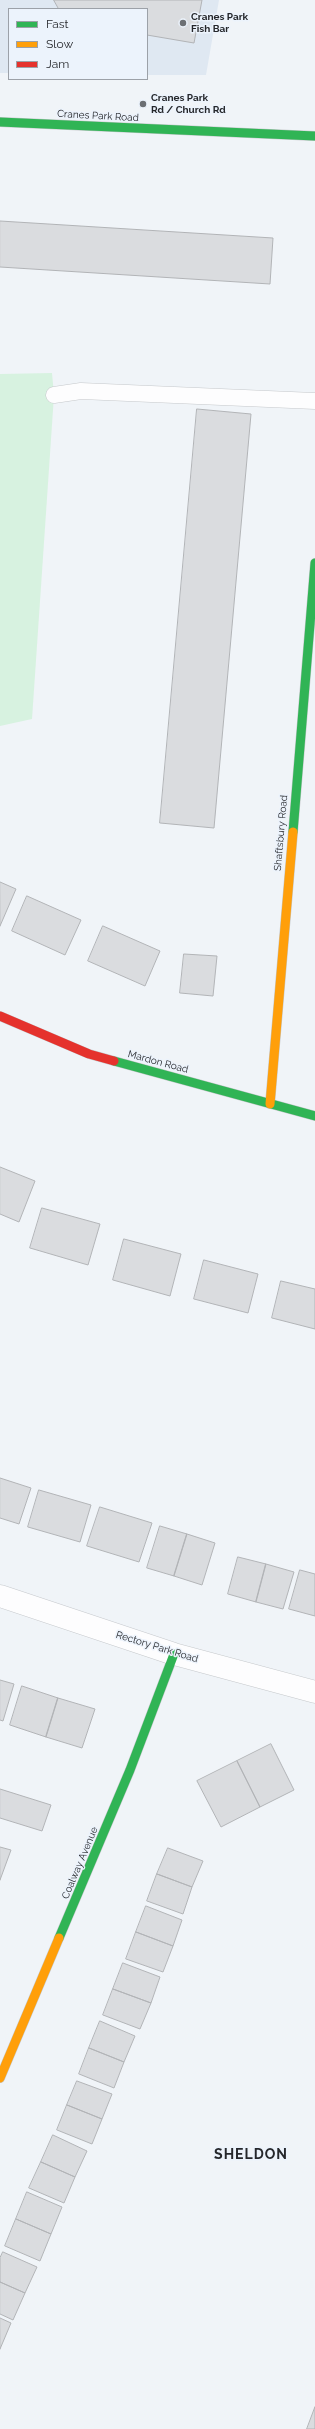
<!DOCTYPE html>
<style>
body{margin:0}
#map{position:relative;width:315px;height:2429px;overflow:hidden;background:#f0f4f8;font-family:Raleway,sans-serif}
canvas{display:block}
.legend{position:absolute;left:8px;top:8px;width:140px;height:72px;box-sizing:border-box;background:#ecf3fc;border:1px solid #9ca1a8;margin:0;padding:5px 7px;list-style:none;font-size:12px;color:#25272b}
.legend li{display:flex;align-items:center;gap:8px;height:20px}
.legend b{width:20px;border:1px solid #9ca1a8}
</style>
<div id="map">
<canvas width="315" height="2429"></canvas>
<ul class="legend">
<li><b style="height:5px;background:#30b455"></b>Fast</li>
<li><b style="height:5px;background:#ff9f0a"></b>Slow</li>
<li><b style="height:5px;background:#e5322d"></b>Jam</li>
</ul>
</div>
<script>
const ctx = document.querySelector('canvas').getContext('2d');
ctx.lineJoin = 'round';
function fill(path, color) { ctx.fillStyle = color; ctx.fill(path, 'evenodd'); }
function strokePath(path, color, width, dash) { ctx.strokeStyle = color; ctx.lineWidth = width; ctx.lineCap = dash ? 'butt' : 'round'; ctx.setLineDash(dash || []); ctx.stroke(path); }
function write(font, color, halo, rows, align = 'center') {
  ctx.font = font + ' Raleway,sans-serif'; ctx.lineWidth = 3; ctx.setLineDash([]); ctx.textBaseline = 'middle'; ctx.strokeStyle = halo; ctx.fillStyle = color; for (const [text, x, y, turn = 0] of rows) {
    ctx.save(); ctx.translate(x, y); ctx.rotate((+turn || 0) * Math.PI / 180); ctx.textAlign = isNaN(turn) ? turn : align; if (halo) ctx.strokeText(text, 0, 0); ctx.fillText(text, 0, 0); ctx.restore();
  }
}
fill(new Path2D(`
 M0,0h219l-13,75h-59v-66h-138v64h-9z`), '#dfe8f2');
fill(new Path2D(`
 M52,373l2,22 -22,324 -32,7v-352z`), '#d7f2e0');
const building = new Path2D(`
 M54,0h148l-8,43 -47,-8v-26h-88z
 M0,221l273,17 -3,46 -270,-17z
 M197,409l54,5 -37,414 -54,-5z
 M0,882l16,7 -16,37z
 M27,896l54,24 -16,35 -53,-24z
 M103,926l57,25 -15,35 -57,-25z
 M184,954l33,2 -4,40 -33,-3z
 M0,1167l35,14 -16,41 -19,-8z
 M42,1208l58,16 -12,41 -58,-17z
 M124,1239l57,15 -11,42 -57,-16z
 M204,1260l54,14 -10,39 -54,-14z
 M281,1281l34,8v40l-43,-11z
 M0,1478l31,10 -12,36 -19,-6z
 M39,1490l52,15 -11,37 -52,-15z
 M100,1507l52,16 -13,39 -52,-16z
 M160,1526l27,8 -13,42 -27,-8z
 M187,1534l28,9 -13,42 -28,-9z
 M238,1557l28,7 -10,38 -28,-8z
 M266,1564l28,8 -11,37 -27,-7z
 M300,1570l15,4v42l-26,-7z
 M0,1680l14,4 -11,37 -3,-1z
 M22,1686l36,12 -12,39 -36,-12z
 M58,1698l37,11 -13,39 -36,-11z
 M271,1744l23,46 -34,17 -23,-46z
 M237,1761l23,46 -39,20 -24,-46z
 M0,1789l51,16 -9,26 -42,-13z
 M0,1847l11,3 -11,30z
 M168,1848l35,13 -11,26 -35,-13z
 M157,1874l35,13 -9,27 -36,-13z
 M146,1906l36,14 -9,26 -37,-14z
 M136,1932l37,14 -10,26 -37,-13z
 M123,1963l37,14 -9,26 -38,-14z
 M113,1989l38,14 -11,26 -37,-14z
 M100,2021l35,15 -11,26 -35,-14z
 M89,2048l35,14 -10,26 -35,-14z
 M77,2081l35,13 -10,25 -35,-14z
 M67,2105l35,14 -10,25 -35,-14z
 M53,2135l34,16 -12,26 -34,-15z
 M41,2162l34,15 -11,26 -35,-15z
 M27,2192l35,15 -11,27 -35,-15z
 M16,2219l35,15 -11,27 -35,-15z
 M3,2252l34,15 -12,26 -25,-11v-24z
 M0,2282l25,11 -12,27 -13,-6z
 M0,2318l11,5 -11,26z
 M315,2407v22h-8z`);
fill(building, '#dadcdf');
strokePath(building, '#b2b4b7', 1);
const lane = new Path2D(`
 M54,395l27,-4 234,10`);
const street = new Path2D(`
 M0,1596l174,58 141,38`);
const fast = new Path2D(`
 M0,122l315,14
 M293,832l22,-269
 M114,1061l201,55
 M59,1938l71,-168 44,-116`);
const slow = new Path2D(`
 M270,1104l23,-272
 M0,2078l59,-140`);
const jam = new Path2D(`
 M0,1016l89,38 25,7`);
strokePath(lane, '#c5c8cb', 17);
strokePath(street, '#c5c8cb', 23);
strokePath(fast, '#c5c8cb', 10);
strokePath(slow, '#c5c8cb', 10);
strokePath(jam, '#c5c8cb', 10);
strokePath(lane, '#fdfdfe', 16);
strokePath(street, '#fdfdfe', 22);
strokePath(fast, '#30b455', 9);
strokePath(slow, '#ff9f0a', 9);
strokePath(jam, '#e5322d', 9);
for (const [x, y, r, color] of [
 [183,23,4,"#6c6f73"],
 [143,104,4,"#6c6f73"]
]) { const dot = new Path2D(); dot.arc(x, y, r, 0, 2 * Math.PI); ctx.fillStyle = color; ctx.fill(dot); strokePath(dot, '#ecf3fc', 1.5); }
write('bold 10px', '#25272b', '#ecf3fc', [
 ["Cranes Park",191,17],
 ["Fish Bar",191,29],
 ["Cranes Park",151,98],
 ["Rd / Church Rd",151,110]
], 'left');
write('10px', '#25272b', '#ecf3fc', [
 ["Cranes Park Road",98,116,3],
 ["Shaftsbury Road",281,833,-85],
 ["Mardon Road",158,1062,15],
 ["Rectory Park Road",157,1647,17],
 ["Coalway Avenue",80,1863,-67]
]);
ctx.letterSpacing = '1px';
write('bold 14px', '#25272b', '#ecf3fc', [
 ["SHELDON",251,2155]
]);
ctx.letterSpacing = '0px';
</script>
